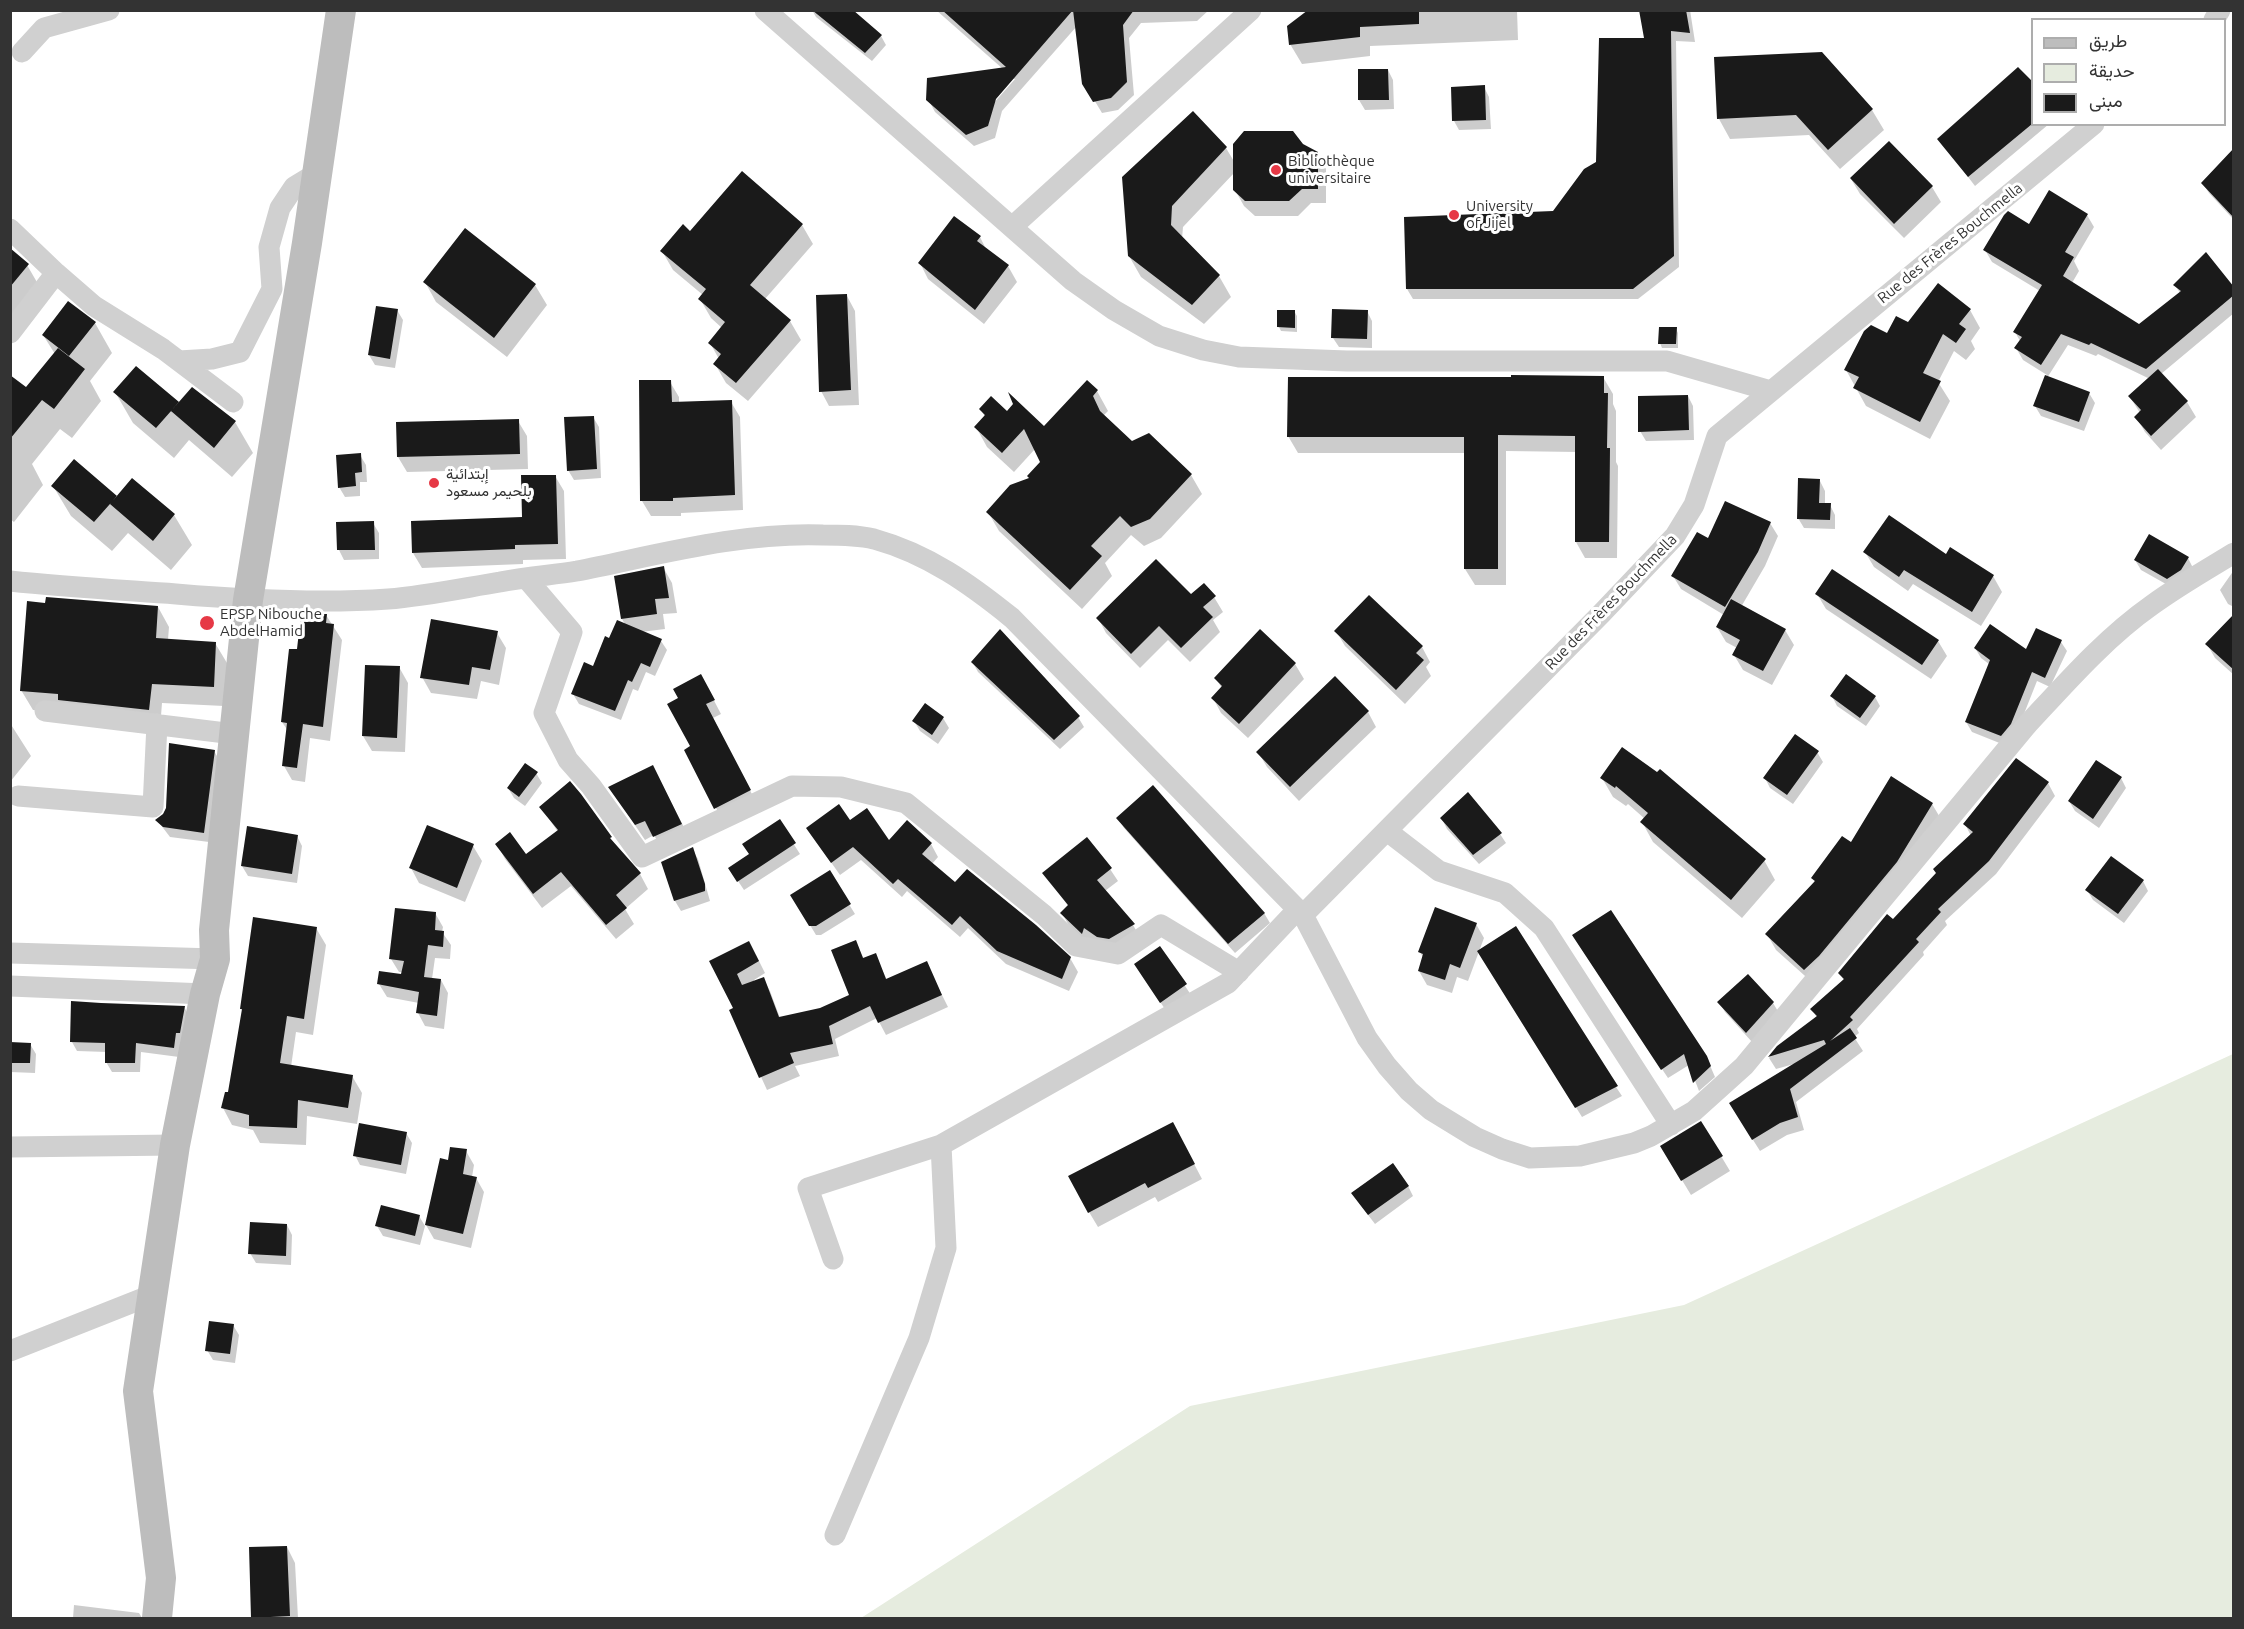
<!DOCTYPE html>
<meta charset="utf-8">
<style>
body{margin:0}
#map{position:relative;width:2244px;height:1629px;overflow:hidden;background:#fff;font-family:Ubuntu,Vazirmatn,sans-serif}
canvas{display:block}
.frame{position:absolute;inset:0;border:12px solid #333;pointer-events:none}
.legend{position:absolute;left:2031px;top:18px;width:195px;height:108px;box-sizing:border-box;background:#fff;border:2px solid #adadad;margin:0;padding:8px 10px;list-style:none;font-size:18px;color:#333}
.legend li{display:flex;align-items:center;gap:12px;height:30px}
.legend b{width:30px;border:2px solid #adadad}
</style>
<div id="map">
<canvas width="2244" height="1629"></canvas>
<div class="frame"></div>
<ul class="legend">
<li><b style="height:8px;background:#bdbdbd"></b>طريق</li>
<li><b style="height:16px;background:#e6ecdf"></b>حديقة</li>
<li><b style="height:16px;background:#1a1a1a"></b>مبنى</li>
</ul>
</div>
<script>
const ctx = document.querySelector('canvas').getContext('2d');
ctx.lineJoin = 'round';
function fill(path, color) { ctx.fillStyle = color; ctx.fill(path, 'evenodd'); }
function strokePath(path, color, width, dash) { ctx.strokeStyle = color; ctx.lineWidth = width; ctx.lineCap = dash ? 'butt' : 'round'; ctx.setLineDash(dash || []); ctx.stroke(path); }
function write(font, color, halo, rows, align = 'center') {
  ctx.font = font + ' Ubuntu,Vazirmatn,sans-serif'; ctx.lineWidth = 6; ctx.setLineDash([]); ctx.textBaseline = 'middle'; ctx.strokeStyle = halo; ctx.fillStyle = color; for (const [text, x, y, turn = 0] of rows) {
    ctx.save(); ctx.translate(x, y); ctx.rotate((+turn || 0) * Math.PI / 180); ctx.textAlign = isNaN(turn) ? turn : align; if (halo) ctx.strokeText(text, 0, 0); ctx.fillText(text, 0, 0); ctx.restore();
  }
}
fill(new Path2D(`
 M2233,1054v564h-1372l329,-212 494,-101z`), '#e6ecdf');
fill(new Path2D(`
 M812,10h39l30,26 5,9 -14,16 -56,-44z
 M936,10h273l-12,11 -56,2 -12,15 5,57 -16,15 -16,3 -18,-30 -7,-57 -75,85 -7,27 -21,8 -39,-34 -7,-13 75,-30zM1011,79h4l-23,26 -2,-2z
 M1310,10h207l1,30 -148,6v10l-68,8 -12,-20z
 M1641,10h49l5,32 -19,-1 3,226 -41,32h-225l-6,-10 -2,-70 149,-6 44,-50 48,-123z
 M1821,54l51,56 12,20 -44,39 -31,-34 -79,4 -11,-20z
 M2018,69l14,14v41h17l-74,62 -36,-47z
 M1388,70l5,10 1,29 -29,1 -6,-10v-29z
 M1484,87l5,10 2,32 -32,1 -5,-9z
 M1193,113l33,35 9,15 67,-18 15,8 9,16v34h-15l-13,13h-43l-11,-10 -9,-16v-18l-52,55 -1,12 37,37 12,21 -27,27 -63,-47 -12,-21z
 M1889,143l43,44 9,15 -37,36 -44,-44 -9,-15z
 M2234,150v69h-1l-24,-26 -6,-9z
 M2087,215l7,12 -20,34 5,10 -7,12 67,43 41,-33 -5,-8 59,5v23l-73,61 26,28 9,15 -35,33 -16,-18 -9,-15 4,-4 -10,-16 20,-18 -52,-25 -2,2 -28,-11 -21,33 42,15 6,10 -11,28 -43,-15 -6,-10 12,-31 -24,-15 -7,-12 4,-7 -5,-9 25,-41 -48,-29 -7,-12 44,-24z
 M802,225l11,19 -48,55 25,22 11,19 -53,61 -22,-18 -11,-19 4,-5 -9,-16 12,-15 -11,-10 -11,-19 3,-4 -30,-25 -11,-19 28,-18z
 M465,230l70,55 12,20 -40,52 -71,-55 -11,-20z
 M980,237l7,14 21,15 9,16 -33,42 -56,-45 -8,-16z
 M10,250l17,15 18,31 -35,31z
 M847,296l8,15 4,94 -30,1 -8,-15z
 M397,310l6,10 -8,48 -20,-3 -6,-10z
 M1970,310l10,18 -9,13 4,8 -9,11 -12,-9 -16,31 12,19 -20,38 -64,-33 -20,-36 62,-46z
 M1294,311l3,5v16l-16,-1 -2,-4z
 M1367,311l5,10v27l-33,-1 -6,-9z
 M95,323l17,30 -22,28 11,20 -29,37 -12,-9 -28,35 11,21 -29,37 -4,-3v-133l16,4 29,-36 -12,-19z
 M1676,329l2,4v15h-16l-2,-5z
 M1603,377l10,17v10l3,7v51l2,4 -1,92h-32l-9,-16 1,-90 -71,-1v134h-31l-10,-16v-116h-167l-10,-17z
 M670,382l9,15v6l52,-1 9,15 3,93 -62,3v3h-30l-9,-15z
 M192,389l43,33 18,31 -21,24 -43,-37 -15,18 -41,-35 -18,-31 63,13z
 M1097,391l11,20 -5,5 29,27 59,32 11,19 -41,44 -17,8 -13,-11 -26,28 7,13 -30,33 -83,-78 -11,-19 42,-33 11,-17 -6,-13 -21,23 -27,-25 -11,-20 9,-10 -4,-8 26,4 37,15z
 M1688,396l5,10 1,34 -48,1 -6,-10z
 M593,417l6,10 2,51 -27,2 -6,-10z
 M518,421l9,15 1,33 -121,3 -9,-15z
 M360,455l6,10 1,17h-7v14l-15,1 -6,-10z
 M555,476l9,15 2,68 -43,1v4l-101,4 -9,-15 111,-35z
 M1820,481l5,10v13l5,1 5,10v14l-31,-1 -6,-10z
 M53,486l63,11 58,18 18,30 -21,25 -43,-37 -16,18 -41,-35z
 M373,523l6,10v26l-35,1 -5,-10z
 M1770,523l8,13 -13,30 -24,41 44,23 9,15 -22,40 -29,-15 -9,-15 3,-7 -11,-6 -9,-15 7,-12 -43,-26 -8,-13 36,-36z
 M1950,549l43,27 9,16 -21,34 -68,-42 -5,7 -34,-24 -9,-15 81,4z
 M2188,558l5,10 -20,20 -32,-18 -6,-10z
 M663,567l9,16 5,30 -14,1 2,15 -24,3 20,9 6,9 -12,26 -9,-4 -8,19 -5,-2 -12,31 -42,-16 -6,-10 21,-26 16,-29 16,-13 -4,-7z
 M2234,570v37l-6,-3 -8,-14z
 M1817,594l121,47 9,15 -16,23 -105,-70z
 M1190,596l24,1 9,15 -10,8 7,12 -30,30 -22,-22 -28,28 -34,-35 -8,-15z
 M47,605l111,2 11,20 -1,13 47,3 12,20 -3,43 -62,-3 -2,26 -93,-16 -34,-3 -12,-20z
 M326,615l16,25 -12,101 -20,-3 -5,44 -13,-2 -8,-14 4,-35 -6,-9 16,-71z
 M2234,616v59l-19,-17 -8,-14z
 M1336,631l86,16 8,15 -4,5 5,9 -26,28 -60,-58z
 M497,633l9,15 -7,37 -18,-4 -4,18 -46,-6 -9,-16z
 M2061,642l6,9 -17,36 -13,-6 -21,53 -9,12 -35,-14 -6,-10 23,-58 -8,-6 -6,-10 51,4z
 M973,663l105,54 6,10 -24,22 -82,-77z
 M1295,664l9,15 -56,59 -27,-25 -8,-15 9,-10 -6,-9z
 M399,667l9,16 -3,69 -33,-1 -9,-15z
 M708,689l13,25 -8,4 44,86 -34,17 -7,-13 -24,-61z
 M1832,696l43,1 5,9 -14,20 -29,-20z
 M925,705l18,13 6,10 -11,16 -18,-13 -6,-10z
 M1368,712l8,15 -77,74 -32,-34 -9,-15z
 M10,723l21,33 -21,26z
 M214,751l6,10 -11,81 -39,-5 -13,-17 7,-5z
 M1817,752l6,10 -30,42 -23,-16 -5,-10z
 M2017,760l31,23 7,13 -59,78 -51,47 2,4 -24,27 1,3 -67,74 2,4 -5,4 9,14 -67,51 8,28 -17,5 -27,16 -22,-35 56,-52 -18,5 -7,-11 9,-11 39,-29 -5,-9 32,-28 -4,-8 54,-51 77,-86 -6,-12z
 M653,767l37,72 -27,13 -9,-17 -9,5 -35,-52z
 M536,773l6,10 -17,23 -11,-8 -6,-10z
 M1602,778l162,82 11,20 -33,38 -89,-76 -11,-20 3,-3 -17,-15 -2,2 -13,-9z
 M2121,778l5,10 -27,40 -24,-17 -6,-10z
 M580,795l35,50 25,29 8,15 -23,20 9,15 -18,15 -45,-53 -29,22 -37,-49 -8,-15 29,12 32,-24 -17,-25z
 M1932,804l9,15 -127,165 -38,-34 -9,-16 48,-51 -2,-4 38,-35z
 M1118,818l146,95 6,10 -35,30 -111,-125z
 M1442,819l58,15 6,9 -27,21 -32,-35z
 M779,821l21,33 -56,36 -8,-12 14,-23z
 M850,822l39,20 42,2 7,13 -6,7 23,20 115,74 8,14 -9,19 -63,-27 -38,-36 -8,9 -53,-46 -5,6 -41,-37 -21,15 -24,-34z
 M297,836l5,10 -5,37 -49,-7 -6,-10z
 M473,846l9,15 -17,41 -46,-19 -8,-15z
 M692,849l6,10 12,42 -29,10 -6,-10 -12,-38z
 M1110,869l8,12 -13,10 28,34 7,12 -24,14 -27,-6 -20,-19 -7,-13 7,-6 -25,-34z
 M829,872l26,42 -34,21h-5l-24,-40z
 M2143,881l5,10 -24,32 -31,-23 -6,-10z
 M435,913l8,14 -1,5 9,13 -1,14 -15,-1 -3,21 9,1 7,13 -4,36 -19,-3 -7,-13 1,-10 -32,-6 -8,-13 24,-8v-4h-4l-8,-13z
 M1476,924l8,14 -16,43 -11,-4 -5,16 -25,-8 -8,-14 5,-12 -4,-7z
 M316,928l10,17 -13,90 -17,-3 -5,35 61,9 10,17 -5,31 -50,-8 -1,29 -46,-2 -7,-13 -21,-5 -9,-17 6,-14 14,-82 -2,-3z
 M855,942l9,17 11,-4 12,25 39,-17 22,44 -62,28 -9,-17 -42,21 4,17 -44,10 5,10 -33,14 -36,-79 4,-2 -24,-48 45,-6 9,18 -11,7v2l9,-4 7,13 10,27 40,-8 30,-15z
 M1579,945l127,111 9,21 -16,14 -10,-26 -21,13z
 M1160,948l31,47 -24,17 -26,-38z
 M1485,961l131,126 6,9 -40,21z
 M1748,976l25,27 6,10 -27,29 -27,-30 -6,-10z
 M184,1007l6,10 -11,40 -38,-5 -1,20h-28l-6,-10 1,-10 -30,-1 -5,-9z
 M10,1044h20l6,10 -1,19 -25,-1z
 M406,1133l6,10 -6,31 -46,-9 -5,-10z
 M1181,1139l21,40 -44,23 -3,-5 -57,30 -9,-15z
 M466,1151l8,14 -2,12 4,1 8,14 -13,56 -37,-9 -8,-14 23,-64z
 M1721,1156l9,15 -39,24 -20,-33z
 M1408,1186l5,10 -38,28 -16,-21z
 M419,1216l6,10 -5,19 -37,-9 -6,-10z
 M287,1225l5,10 -1,30 -35,-2 -6,-10z
 M233,1325l6,10 -4,28 -22,-3 -6,-10z
 M287,1547l8,16 3,55h-44z
 M74,1605l65,8 3,5h-69z`), '#0003');
fill(new Path2D(`
 M812,10h41l29,25 -17,18z
 M942,10h131l-77,89 -8,27 -22,9 -40,-35 1,-22 79,-11z
 M1073,10h61l-11,15 4,57 -16,16 -18,4 -11,-18z
 M1308,10h111v14l-59,3v10l-71,8 -2,-19z
 M1639,10h47l4,23 -19,-2 3,225 -41,33h-227l-2,-72 149,-6 31,-42 12,-7 3,-124h45z
 M1822,52l51,57 -45,41 -32,-35 -79,4 -3,-62z
 M2018,67l14,14v43l-64,53 -31,-38z
 M1358,69h30l1,31h-31z
 M1485,85l1,35 -34,1 -1,-34z
 M1193,111l34,36 -55,59 -1,19 49,50 -28,30 -64,-49 -6,-79z
 M1244,131h49l10,13 15,8v37h-16l-13,12h-44l-12,-11v-46z
 M1889,141l44,45 -39,38 -44,-46z
 M2234,148v70l-33,-35z
 M742,171l61,53 -53,61 41,35 -55,63 -23,-19 8,-10 -13,-11 17,-21 -27,-23 8,-10 -46,-38 23,-27 7,7z
 M2049,190l39,24 -23,38 9,5 -11,19 76,48 42,-33 -8,-6 33,-33 28,35v8l-88,74 -55,-26 -2,2 -28,-11 -20,31 -27,-17 8,-11 -9,-5 29,-47 -59,-35 21,-35 4,-4 21,13z
 M954,216l27,20 -4,5 32,24 -34,45 -57,-47z
 M465,228l71,56 -42,54 -71,-56z
 M10,248l19,16 -19,23z
 M1938,283l33,26 -12,15 7,5 -10,14 -13,-9 -20,39 18,8 -21,41 -67,-34 6,-11 -15,-7 20,-39 7,-6 16,8 9,-17 12,6z
 M847,294l4,96 -32,2 -3,-97z
 M68,301l28,21 -27,34 -27,-21z
 M376,306l22,3 -8,50 -22,-4z
 M1332,309l36,1 -1,29 -36,-1z
 M1277,310h18v18l-18,-1z
 M1659,327h18l-1,17h-18z
 M58,348l27,21 -31,40 -12,-9 -32,39v-64l16,12z
 M136,366l43,36 -23,26 -43,-36z
 M2158,369l30,32 -37,35 -17,-19 7,-7 -13,-14z
 M1511,375l93,1v17h4l-1,55h3l-1,94h-34v-106l-77,-1v134h-34v-132h-177l1,-60h223z
 M2045,375l45,17 -11,30 -46,-16z
 M639,380h32l1,22 60,-2 3,95 -62,3v3h-33z
 M1087,380l11,10 -5,6 7,15 32,30 17,-8 43,41 -42,45 -19,8 -11,-11 -29,30 11,10 -32,34 -84,-78 24,-27 19,-7 -2,-2 13,-14 -16,-33 -22,24 -28,-26 11,-12 -6,-6 12,-13 16,15 6,-7 -5,-12 36,34z
 M192,387l44,34 -22,27 -43,-37z
 M1688,395l1,35 -51,2v-36z
 M594,416l3,53 -30,2 -3,-54z
 M519,419l1,35 -123,3 -1,-35z
 M361,453l1,19 -7,1 1,13 -18,2 -2,-33z
 M74,459l43,37 -23,26 -43,-36z
 M521,475h35l2,69 -43,1v4l-103,4 -1,-32 111,-4z
 M132,478l43,36 -22,27 -43,-37z
 M1798,478l22,1 -1,24h12l-1,17 -33,-1z
 M1725,501l46,21 -13,30 -33,55 -54,-31 26,-44 11,6z
 M1889,515l57,39 4,-7 44,28 -22,37 -68,-42 -5,7 -36,-25z
 M374,521l1,29h-38l-1,-28z
 M2149,534l40,23 -8,13 -14,9 -33,-19z
 M1156,559l35,35 13,-11 12,13 -13,11 10,10 -32,31 -22,-22 -28,28 -35,-36z
 M664,566l5,32 -14,1 2,15 -36,5 -7,-43z
 M1832,569l107,71 -17,25 -107,-71z
 M1369,595l54,51 -7,7 8,7 -28,30 -62,-59z
 M46,597l112,9 -2,32 60,4 -2,45 -62,-3 -3,26 -91,-10v-6l-38,-3 7,-90 18,2z
 M1731,599l55,30 -23,42 -31,-16 8,-15 -24,-13z
 M301,614h26l-1,9 8,1 -11,103 -20,-3 -6,44 -15,-2 5,-43 -6,-1 8,-73h8z
 M2234,614v56l-29,-26z
 M431,619l67,12 -8,39 -18,-3 -3,18 -49,-7z
 M617,620l45,19 -12,28 -9,-4 -9,19 -4,-2 -13,31 -44,-17 13,-32 9,4 12,-30 4,2z
 M1990,624l36,25 10,-21 26,12 -17,38 -13,-6 -21,52 -10,12 -36,-14 25,-62 -16,-12z
 M1000,629l80,87 -26,24 -83,-78z
 M1260,629l36,34 -57,61 -28,-26 11,-12 -8,-8z
 M365,665l35,1 -3,72 -35,-2z
 M701,674l14,26 -9,4 45,86 -37,19 -30,-59 6,-4 -23,-42 11,-6 -5,-9z
 M1846,674l30,22 -16,22 -30,-22z
 M1335,676l34,35 -79,76 -34,-35z
 M925,703l19,14 -12,18 -20,-14z
 M1795,734l24,17 -32,44 -24,-17z
 M169,743l46,7 -11,83 -41,-6 -8,-7 8,-6 3,-6z
 M1622,747l35,25 3,-3 106,90 -35,41 -91,-78 8,-9 -32,-27 -1,2 -15,-10z
 M2016,758l33,24 -60,79 -51,48 3,3 -25,27 3,3 -69,75 3,3 -23,21 20,-13 7,10 -67,51 8,28 -18,6 -28,17 -23,-37 97,-59 -2,-4 -56,17 9,-11 40,-30 -7,-7 34,-30 -6,-6 49,-59 6,5 43,-46 -3,-4 40,-37 -10,-8z
 M2096,760l26,17 -29,42 -25,-18z
 M525,763l13,9 -19,25 -12,-9z
 M653,765l29,59 -29,13 -8,-16 -10,4 -27,-38z
 M1891,776l42,27 -36,59 -78,94 -15,14 -39,-36 50,-53 -4,-3 31,-42 9,6z
 M570,781l11,13 31,43 -2,1 31,35 -25,22 11,13 -21,17 -45,-53 -28,22 -38,-50 15,-12 16,22 32,-24 -19,-23z
 M1153,785l112,128 -37,31 -112,-126z
 M1468,792l34,41 -29,22 -33,-37z
 M839,804l11,16 17,-12 22,32 18,-20 25,23 -10,11 33,28 12,-13 69,56 35,32 -9,22 -65,-28 -37,-35 -8,9 -54,-46 -5,5 -40,-37 -22,16 -25,-35z
 M780,819l16,24 -59,39 -9,-14 21,-14 -7,-10z
 M427,825l47,19 -17,44 -48,-20z
 M247,826l51,9 -6,39 -51,-8z
 M1087,837l25,31 -15,12 38,44 -26,15 -12,-2 -13,-9 -2,6 -22,-21 8,-8 -26,-32z
 M693,847l12,37v7l-31,10 -13,-39z
 M2111,856l33,24 -26,34 -33,-24z
 M830,870l21,34 -35,22h-7l-19,-31z
 M1435,907l42,16 -17,45 -10,-4 -5,16 -27,-9 5,-17 -5,-2z
 M395,908l41,4 -1,18 9,1 -1,16 -15,-2 -4,32 17,2 -4,37 -21,-3 3,-21 -42,-8 2,-13 22,3 3,-13 -15,-2z
 M1611,910l96,146 4,10 -18,17 -9,-29 -23,16 -89,-135z
 M253,917l64,10 -13,92 -17,-3 -7,47 73,12 -5,33 -50,-8 -1,28 -48,-2v-11l-28,-7 4,-16h3l14,-83h-2z
 M1516,926l102,160 -43,22 -98,-157z
 M856,940l7,18 13,-5 10,26 41,-18 15,34 -64,28 -8,-17 -41,20 4,18 -43,9 4,10 -35,15 -30,-68 4,-2 -24,-47 40,-20 10,20 -22,13 5,11 22,-8 15,40 41,-9 29,-13 -18,-45z
 M1160,946l27,38 -27,19 -26,-39z
 M1748,974l26,28 -28,31 -29,-31z
 M71,1001l30,2 84,3 -5,27h-4l-2,15 -38,-5 -1,20h-30v-20l-35,-1z
 M10,1042l21,1 -1,20h-20z
 M1701,1121l22,35 -42,25 -21,-35z
 M1173,1122l22,42 -47,24 -3,-5 -57,30 -20,-37z
 M359,1123l48,9 -6,33 -48,-9z
 M450,1147l17,2 -4,25 14,3 -14,57 -38,-9 15,-67 8,2z
 M1393,1163l16,23 -41,29 -17,-22z
 M381,1205l39,10 -5,21 -40,-10z
 M250,1222l37,2 -1,32 -38,-2z
 M209,1321l25,3 -4,30 -25,-3z
 M287,1546l3,70 -39,2 -2,-71z`), '#1a1a1a');
strokePath(new Path2D(`
 M765,10l308,271 41,29 45,26 44,14 36,7 108,4h320l104,30
 M2214,20l6,-10
 M22,52l22,-24 65,-18
 M1012,227l239,-217
 M10,229l46,44 38,33 69,43 70,53
 M10,333l46,-60
 M179,361l33,-2 28,-7 32,-63 -3,-42 11,-39 14,-21 23,-14
 M526,578l46,54 -28,81 24,47 23,26 51,71 150,-71 49,1 65,16 138,112 32,31 42,8 43,-29 78,47
 M10,581c56,6 111,9 166,13 70,6 141,10 212,5 38,-3 75,-11 112,-17 26,-5 52,-7 77,-11 81,-16 162,-39 246,-36 17,0 34,0 51,4 54,15 96,45 138,79l291,297 64,123 20,28 22,25 22,19 44,27 27,12 28,9 50,-2 54,-13 17,-7 43,-25 50,-45 282,-340c39,-42 79,-88 126,-121 26,-19 54,-35 82,-52
 M45,711l189,23
 M18,796l135,11 4,-83
 M1387,831l52,40 66,22 39,35 127,197
 M1303,915l298,-301 74,-78 19,-31 23,-69 377,-312
 M10,953l205,6
 M10,986l195,8
 M10,1147l165,-2
 M833,1259l-25,-71 133,-43 287,-162 70,-74
 M10,1351l144,-57
 M835,1535l84,-197 27,-90 -5,-103`), '#d0d0d0', 21);
strokePath(new Path2D(`
 M157,1618l4,-40 -23,-187 37,-246 30,-151 10,-35 -1,-29 34,-330 59,-357 34,-233`), '#bdbdbd', 30);
for (const [x, y, r, color] of [
 [1276,170,6,"#e63946"],
 [1454,215,6,"#e63946"],
 [434,483,6,"#e63946"],
 [207,623,8,"#e63946"]
]) { const dot = new Path2D(); dot.arc(x, y, r, 0, 2 * Math.PI); ctx.fillStyle = color; ctx.fill(dot); strokePath(dot, '#fff', 2); }
write('15px', '#333', '#fff', [
 ["Bibliothèque",1288,161],
 ["universitaire",1288,178],
 ["University",1466,206],
 ["of Jijel",1466,223],
 ["إبتدائية",446,474],
 ["بلحيمر مسعود",446,491],
 ["EPSP Nibouche",220,614],
 ["AbdelHamid",220,631]
], 'left');
write('15px', '#333', '#fff', [
 ["Rue des Frères Bouchmella",1950,243,-39],
 ["Rue des Frères Bouchmella",1611,602,-46]
]);
</script>
